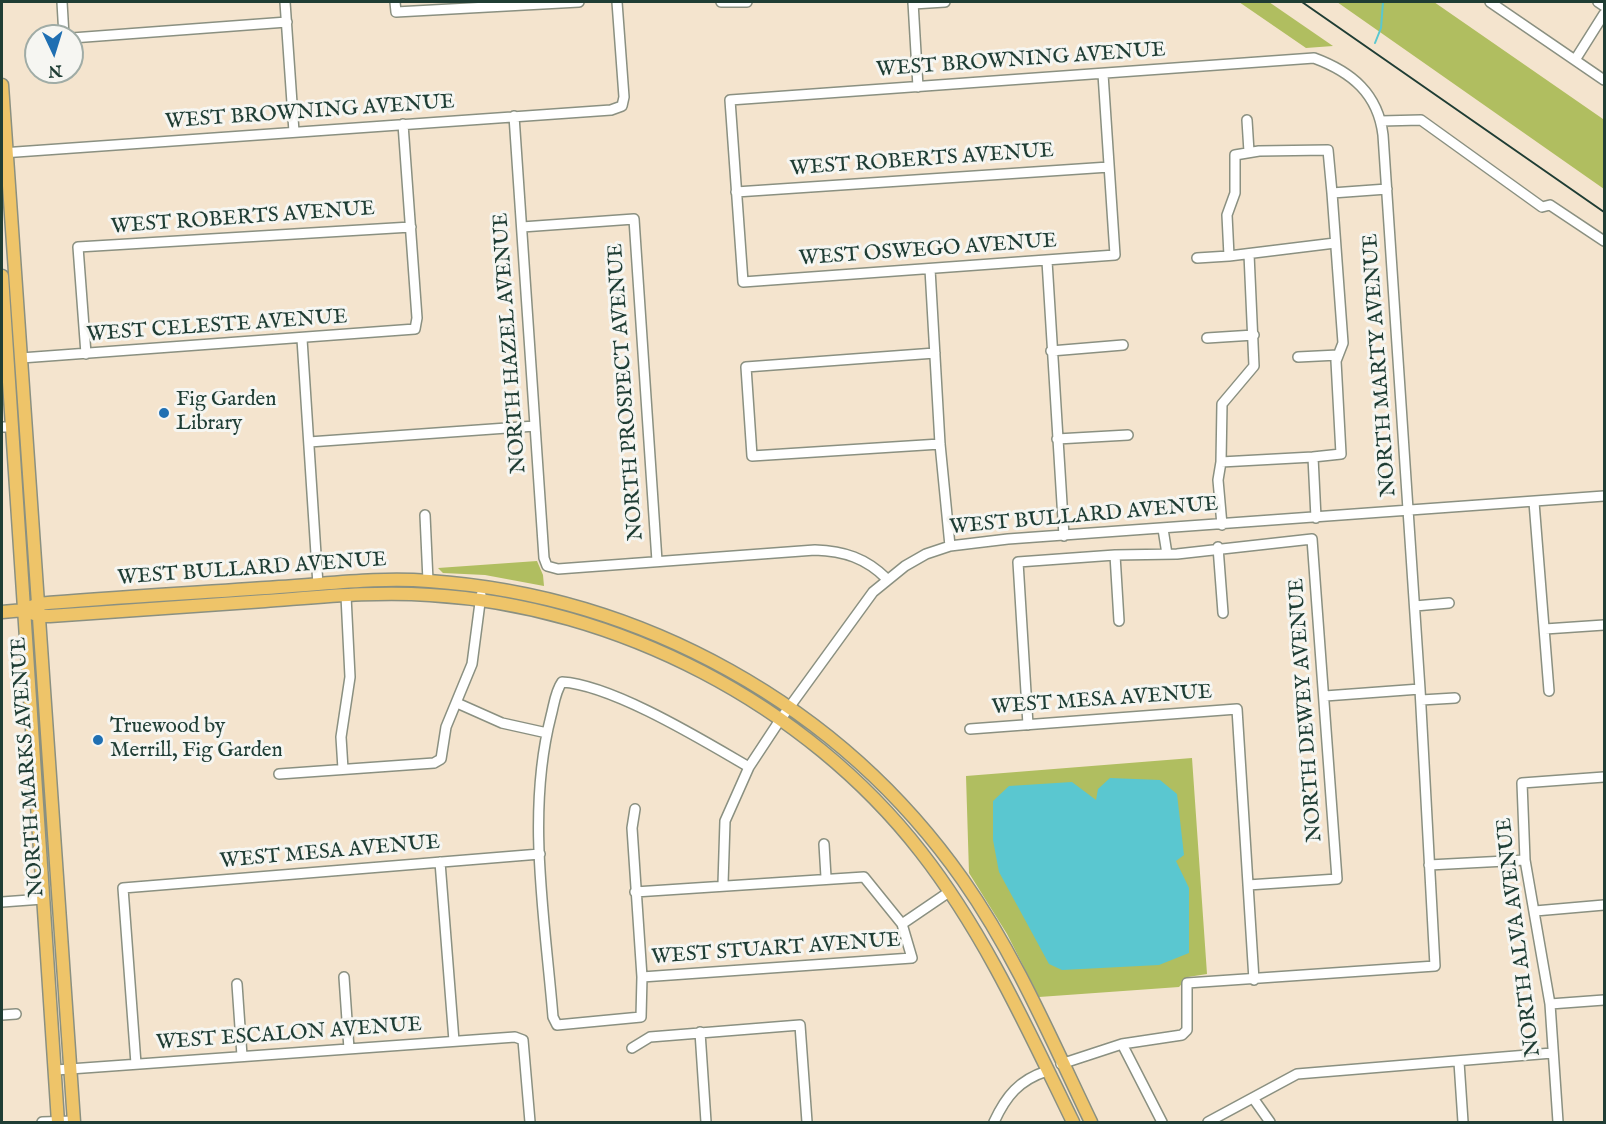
<!DOCTYPE html>
<style>
body{margin:0}
#map{position:relative;width:1606px;height:1124px;overflow:hidden;background:#f4e4ce;font-family:"IM FELL English",serif}
canvas{display:block}
.frame{position:absolute;inset:0;border:3px solid #1f3d34;pointer-events:none}
.north{position:absolute;left:24px;top:24px;width:60px;height:60px;box-sizing:border-box;background:#f6f6f2;border:2px solid #a0aca6;border-radius:50%;rotate:176deg;font-size:16px;font-weight:700;line-height:24px;text-align:center;color:#1f3d34}
.north::after{content:'';display:block;margin:auto;width:21px;height:27px;background:#1f6fb2;clip-path:polygon(50% 0,100% 100%,50% 72%,0 100%)}
</style>
<div id="map">
<canvas width="1606" height="1124"></canvas>
<div class="frame"></div>
<div class="north">N</div>
</div>
<script>
const ctx = document.querySelector('canvas').getContext('2d');
ctx.lineJoin = 'round';
function fill(path, color) { ctx.fillStyle = color; ctx.fill(path, 'evenodd'); }
function strokePath(path, color, width, dash) { ctx.strokeStyle = color; ctx.lineWidth = width; ctx.lineCap = dash ? 'butt' : 'round'; ctx.setLineDash(dash || []); ctx.stroke(path); }
function write(font, color, halo, rows, align = 'center') {
  ctx.font = font + ' "IM FELL English",serif'; ctx.lineWidth = 6; ctx.setLineDash([]); ctx.textBaseline = 'middle'; ctx.strokeStyle = halo; ctx.fillStyle = color; for (const [text, x, y, turn = 0] of rows) {
    ctx.save(); ctx.translate(x, y); ctx.rotate((+turn || 0) * Math.PI / 180); ctx.textAlign = isNaN(turn) ? turn : align; if (halo) ctx.strokeText(text, 0, 0); ctx.fillText(text, 0, 0); ctx.restore();
  }
}
fill(new Path2D(`
 M1239,2h30l64,44 -27,2z
 M1337,2h97l169,117 1,-2v72z
 M537,561l6,14 1,11 -59,-11 -42,-2 -5,-5z
 M1192,758l15,216 -19,3 -9,10 -140,10 -32,-63 -38,-61 -3,-97z`), '#b0be60');
fill(new Path2D(`
 M1110,778l50,2 17,14 7,61 -8,6 13,27v65l-30,12 -97,5 -13,-6 -50,-92 -6,-32v-39l16,-15 63,-4 24,18 2,-11z`), '#5ac7d0');
strokePath(new Path2D(`
 M1375,43l6,-15 2,-26`), '#5ac7d0', 2);
const minor = new Path2D(`
 M62,2l2,34
 M285,2l9,130
 M395,2l1,10 183,-10
 M721,2h26
 M913,2l5,85
 M1490,2l114,78
 M1598,2l6,4
 M913,4l32,-2
 M72,38l215,-16
 M1575,60l29,-46
 M514,116l30,442 3,8 11,3 257,-19c29,1 51,8 72,29
 M1247,120l2,32
 M1381,121l40,-1 121,87 8,-2 54,36
 M2,153l609,-43 11,-4 2,-9 -7,-95
 M736,192l373,-25
 M1332,193l-4,-43 -69,1 -24,4v38l-8,22 2,41 106,-13
 M522,227l112,-8 23,342
 M1249,254l5,112 -32,38 -1,58 92,-5
 M1197,258l32,-2
 M1047,261l17,275
 M930,269l10,175 10,102
 M1207,338l47,-3
 M302,339l16,246
 M1051,351l72,-6
 M935,353l-189,14 6,89 188,-12
 M86,354l-8,-107 333,-20
 M1298,357l40,-2
 M21,358l394,-29 2,-11 -14,-194
 M2,427h9
 M1057,439l71,-4
 M309,442l226,-16
 M1221,462l-3,18 4,45
 M1534,502l15,189
 M425,515l3,66
 M1316,518l-3,-61 28,-3 -5,-93 7,-18 -11,-150 55,-4
 M1163,529l4,25
 M1218,547l5,66
 M1115,555l4,66
 M1415,606l34,-3
 M1545,629l59,-4
 M1325,696l95,-7
 M1421,700l34,-2
 M457,703l45,20 45,10
 M1028,725l-10,-163 97,-7 62,-1 135,-15 25,340 -89,6
 M970,729l267,-20 17,271
 M343,769l-2,-32 9,-60 -4,-81
 M279,774l155,-11 7,-4 5,-32 26,-63 9,-69
 M635,809l-3,19 10,149 -1,40 -84,8 -4,-8c-8,-98 -27,-204 -2,-301 3,-11 4,-24 11,-34 51,3 142,59 187,85
 M824,844l2,33
 M440,862l14,179
 M1429,865l96,-5
 M723,884l2,-63 24,-54 31,-47 93,-128 32,-26 21,-12 24,-8 58,-7 596,-43
 M635,892l229,-15 38,47 10,34 -270,19
 M2,902l41,-3
 M1535,911l69,-6
 M902,924l47,-32
 M344,977l5,72
 M237,984l5,72
 M1550,1004l54,-4
 M2,1015l14,-1
 M700,1032l6,90
 M1122,1044l40,78
 M632,1048l18,-11 150,-12 7,97
 M1459,1062l4,60
 M136,1064l-13,-176 417,-34
 M1061,1064l61,-20 60,-9 5,-5v-47l248,-17 -15,-277 -37,-554c-5,-41 -31,-63 -69,-77l-584,42 13,182 372,-27 -12,-181
 M56,1070l459,-33 8,3 7,82
 M1253,1098l17,24
 M42,1122l32,-1
 M994,1122c12,-26 25,-42 53,-51
 M1208,1122l89,-48 255,-21
 M1558,1122l-8,-118 -25,-144 -3,-77 82,-6`);
const major = new Path2D(`
 M2,85l72,1037
 M2,276l56,846
 M24,610l15,6h11c72,-5 144,-10 215,-15 55,-4 110,-10 165,-6 187,11 376,109 491,257 64,82 107,178 152,270
 M2,612l22,-2 14,-6c80,-7 161,-11 241,-17 49,-3 100,-10 150,-6 213,15 411,124 534,299 52,74 89,161 128,242`);
strokePath(minor, '#8a9081', 12);
strokePath(major, '#8a9081', 15);
strokePath(minor, '#fff', 9);
strokePath(major, '#eec469', 12);
strokePath(new Path2D(`
 M1302,2l302,210`), '#1f3d34', 2);
for (const [x, y, r, color] of [
 [164,413,6,"#1f6fb2"],
 [98,740,6,"#1f6fb2"]
]) { const dot = new Path2D(); dot.arc(x, y, r, 0, 2 * Math.PI); ctx.fillStyle = color; ctx.fill(dot); strokePath(dot, '#f6f6f2', 2); }
write('21px', '#1f3d34', '#f6f6f2', [
 ["WEST BROWNING AVENUE",1021,61,-4],
 ["WEST BROWNING AVENUE",310,113,-4],
 ["WEST ROBERTS AVENUE",922,161,-4],
 ["WEST ROBERTS AVENUE",243,219,-4],
 ["WEST OSWEGO AVENUE",928,251,-4],
 ["WEST CELESTE AVENUE",217,327,-4],
 ["NORTH HAZEL AVENUE",511,343,-94],
 ["NORTH MARTY AVENUE",1381,365,-94],
 ["NORTH PROSPECT AVENUE",627,392,-94],
 ["WEST BULLARD AVENUE",1084,517,-5],
 ["WEST BULLARD AVENUE",252,570,-4],
 ["WEST MESA AVENUE",1102,701,-4],
 ["NORTH DEWEY AVENUE",1307,710,-94],
 ["NORTH MARKS AVENUE",29,767,-94],
 ["WEST MESA AVENUE",330,853,-5],
 ["NORTH ALVA AVENUE",1520,937,-97],
 ["WEST STUART AVENUE",776,950,-4],
 ["WEST ESCALON AVENUE",289,1035,-4]
]);
write('21px', '#1f3d34', '#f6f6f2', [
 ["Fig Garden",176,401],
 ["Library",176,425],
 ["Truewood by",110,728],
 ["Merrill, Fig Garden",110,752]
], 'left');
</script>
